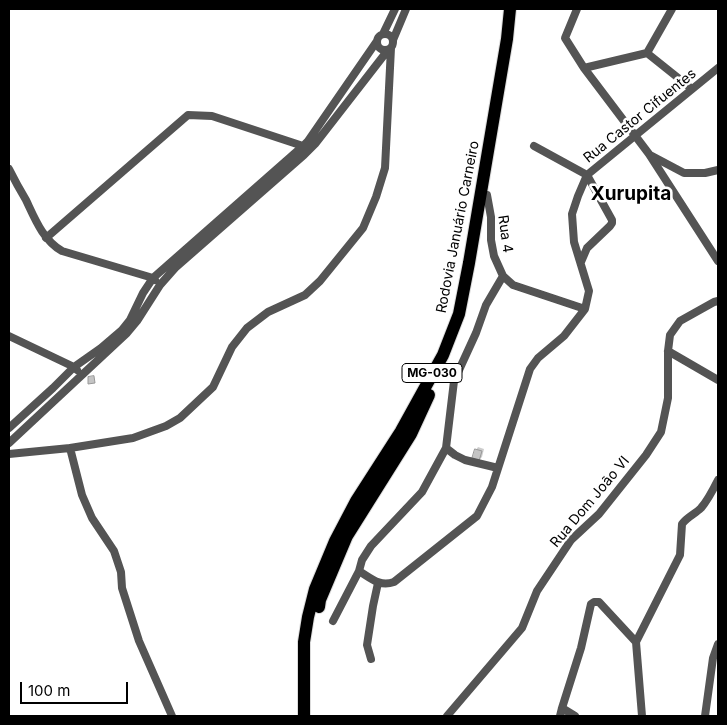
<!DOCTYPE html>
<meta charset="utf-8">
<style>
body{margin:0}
#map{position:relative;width:727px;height:725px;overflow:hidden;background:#fff;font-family:Inter,sans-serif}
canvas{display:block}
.frame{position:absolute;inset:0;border:10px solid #000;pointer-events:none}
.scale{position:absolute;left:20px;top:682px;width:108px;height:22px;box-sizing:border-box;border:2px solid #000;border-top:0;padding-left:6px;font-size:15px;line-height:18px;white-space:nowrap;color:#000;-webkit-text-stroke:4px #fff;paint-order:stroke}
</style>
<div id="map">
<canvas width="727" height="725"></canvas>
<div class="frame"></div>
<div class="scale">100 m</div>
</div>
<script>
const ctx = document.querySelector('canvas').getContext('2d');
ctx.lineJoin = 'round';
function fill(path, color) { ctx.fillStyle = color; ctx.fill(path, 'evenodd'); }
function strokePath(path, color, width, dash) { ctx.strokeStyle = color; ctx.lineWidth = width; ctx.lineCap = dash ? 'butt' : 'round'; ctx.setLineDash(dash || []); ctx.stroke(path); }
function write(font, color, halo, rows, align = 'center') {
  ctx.font = font + ' Inter,sans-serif'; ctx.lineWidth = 5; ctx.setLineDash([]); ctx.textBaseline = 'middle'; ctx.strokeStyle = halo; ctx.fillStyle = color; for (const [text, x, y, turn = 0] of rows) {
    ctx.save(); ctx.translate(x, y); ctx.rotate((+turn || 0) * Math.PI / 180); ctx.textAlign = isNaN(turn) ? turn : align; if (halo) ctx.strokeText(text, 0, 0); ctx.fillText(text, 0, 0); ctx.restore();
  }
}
fill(new Path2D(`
 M478,447l6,2 -2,8 -3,3 -3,-10z`), '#0003');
const building = new Path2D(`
 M94,376l1,7 -7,1v-7z
 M475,449l7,2 -3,10 -7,-2z`);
fill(building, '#c4c4c4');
strokePath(building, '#989898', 1);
const trunk = new Path2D(`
 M319,607l1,-7 27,-64 64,-102 18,-39
 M304,716v-74l4,-25 7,-28 20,-48 21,-40 45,-70 42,-76 16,-41 10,-51 38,-224 3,-30`);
strokePath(trunk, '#dbdbdb', 14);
strokePath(new Path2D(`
 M577,9l-12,29 19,30 65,86 69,107
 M383,34l12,-25
 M377 42a8 8 0 1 1 16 0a8 8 0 1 1-16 0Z
 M393,40l13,-31
 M647,53l45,36
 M584,68l63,-15 25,-44
 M534,146l53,29 25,45v3l-2,3 -23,22 -6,14
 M650,155l34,18h21l13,-3
 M9,169c5,10 11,21 17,31 9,19 17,40 36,51l91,27 2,2
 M487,195l4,22v23l3,16 9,20 10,9 72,24
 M46,238l142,-123 24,1 91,30 2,2
 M9,336l65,31 3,3
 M668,351l50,29
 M9,428l44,-40 21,-21 27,-19 21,-18 8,-10 13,-27 10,-15 150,-132 5,-5 69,-100
 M9,443l118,-110 10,-12 23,-36 15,-17 129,-113 11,-11 73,-94
 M70,448l12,47 10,23 22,33 7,21 1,16 17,53 33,75
 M446,448l9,7 10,5 33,8
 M9,454l61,-6 63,-10 33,-12 14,-8 33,-31 19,-40 15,-19 21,-16 37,-17 15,-14 43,-53 13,-31 9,-29 6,-120
 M359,571c13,8 21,16 35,11l83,-66 15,-29 38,-118 8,-11 26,-22 21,-27 4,-18 -15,-49 -2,-28 6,-18 9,-21 131,-107
 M333,621l26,-50 3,-11 9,-14 51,-54 24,-44 8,-67 22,-48 10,-28 17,-29
 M371,659l-4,-14 6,-39 5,-23
 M562,708l13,8
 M447,716l75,-88 15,-37 34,-51 28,-26 47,-59 15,-23 7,-34v-47l2,-16 10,-14 34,-19 4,-1
 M560,716l2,-8 19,-60 10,-44 3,-2h5l37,40
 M642,716l-6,-74 44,-87 2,-31c5,-7 13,-10 19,-16 7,-8 12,-18 17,-28
 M705,716l8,-58 5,-14`), '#545454', 8);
strokePath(trunk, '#000', 12);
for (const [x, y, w] of [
 [432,373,60]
]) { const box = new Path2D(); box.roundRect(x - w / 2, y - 9.5, w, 19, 4); ctx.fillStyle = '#fff'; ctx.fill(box); strokePath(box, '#000', 1); }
write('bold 12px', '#000', null, [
 ["MG-030",432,373]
]);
write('14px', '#000', '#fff', [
 ["Rua Castor Cifuentes",640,116,-39],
 ["Rodovia Januário Carneiro",458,227,-79],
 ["Rua 4",505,234,82],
 ["Rua Dom João VI",590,502,-50]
]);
write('bold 19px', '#000', '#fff', [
 ["Xurupita",631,194]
]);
</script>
